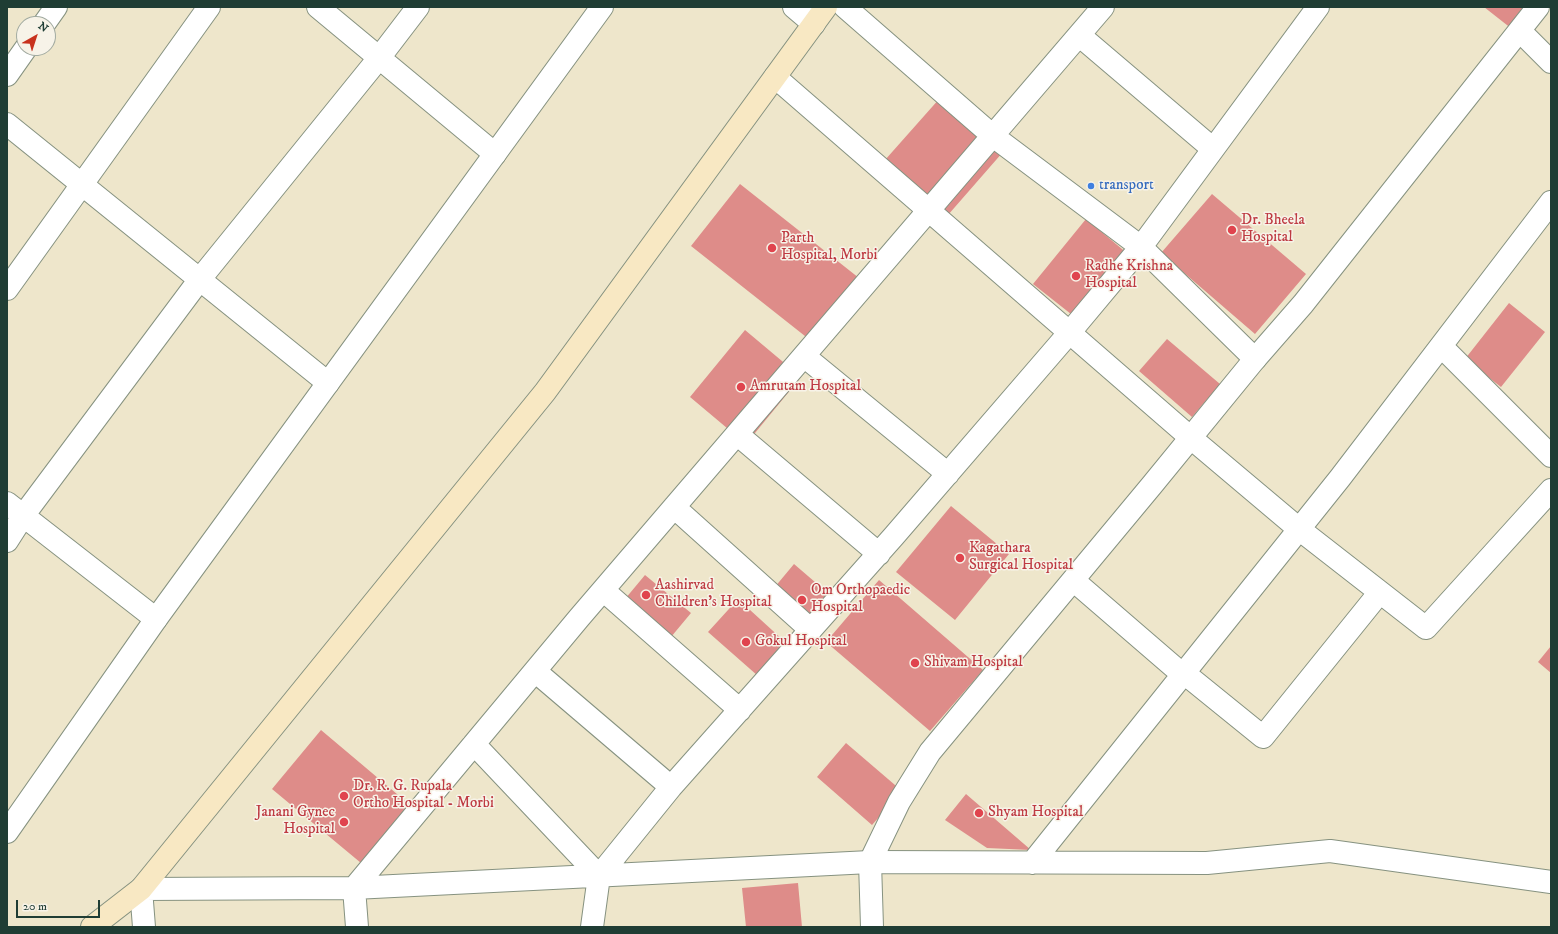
<!DOCTYPE html>
<style>
body{margin:0}
#map{position:relative;width:1558px;height:934px;overflow:hidden;background:#eee6cb;font-family:"IM FELL DW Pica",serif}
canvas{display:block}
.frame{position:absolute;inset:0;border:8px solid #1f3d34;pointer-events:none}
.north{position:absolute;left:16px;top:16px;width:40px;height:40px;box-sizing:border-box;background:#f7f3e8;border:1px solid #a1aaa0;border-radius:50%;rotate:39deg;font-size:11px;font-weight:700;line-height:16px;text-align:center;color:#1f3d34}
.north::after{content:'';display:block;margin:auto;width:14px;height:18px;background:#c8321e;clip-path:polygon(50% 0,100% 100%,50% 72%,0 100%)}
.scale{position:absolute;left:16px;top:900px;width:84px;height:18px;box-sizing:border-box;border:2px solid #1f3d34;border-top:0;padding-left:5px;font-size:12px;line-height:14px;white-space:nowrap;color:#1f3d34;-webkit-text-stroke:3px #f7f3e8;paint-order:stroke}
</style>
<div id="map">
<canvas width="1558" height="934"></canvas>
<div class="frame"></div>
<div class="north">N</div>
<div class="scale">20 m</div>
</div>
<script>
const ctx = document.querySelector('canvas').getContext('2d');
ctx.lineJoin = 'round';
function fill(path, color) { ctx.fillStyle = color; ctx.fill(path, 'evenodd'); }
function strokePath(path, color, width, dash) { ctx.strokeStyle = color; ctx.lineWidth = width; ctx.lineCap = dash ? 'butt' : 'round'; ctx.setLineDash(dash || []); ctx.stroke(path); }
function write(font, color, halo, rows, align = 'center') {
  ctx.font = font + ' "IM FELL DW Pica",serif'; ctx.lineWidth = 3; ctx.setLineDash([]); ctx.textBaseline = 'middle'; ctx.strokeStyle = halo; ctx.fillStyle = color; for (const [text, x, y, turn = 0] of rows) {
    ctx.save(); ctx.translate(x, y); ctx.rotate((+turn || 0) * Math.PI / 180); ctx.textAlign = isNaN(turn) ? turn : align; if (halo) ctx.strokeText(text, 0, 0); ctx.fillText(text, 0, 0); ctx.restore();
  }
}
fill(new Path2D(`
 M1484,7h45l-17,22z
 M940,98l63,54 -55,63 -63,-55z
 M740,184l119,94 -49,62 -119,-94z
 M1212,194l94,80 -51,60 -94,-81z
 M1086,219l42,35 -52,64 -43,-34z
 M1509,303l36,29 -44,55 -36,-28z
 M745,330l56,47 -55,67 -56,-47z
 M1167,339l53,45 -28,33 -53,-46z
 M951,506l58,48 -54,66 -59,-48z
 M794,564l50,43 -29,35 -51,-42z
 M645,575l46,38 -25,30 -46,-38z
 M879,580l104,90 -53,61 -104,-89z
 M738,599l57,52 -29,32 -58,-51z
 M1551,646v27l-13,-11z
 M321,730l89,75 -49,58 -89,-74z
 M846,743l56,48 -30,34 -55,-48z
 M966,794l65,56 -44,-2 -42,-28z
 M798,883l4,44h-56l-4,-39z`), '#de8c89');
const minor = new Path2D(`
 M318,7l177,147
 M794,7l20,17
 M845,7l148,129 148,111 114,112
 M44,24l12,-17
 M1520,31l31,31
 M1079,35l134,114
 M7,75l19,-27
 M775,77l416,361 108,91 127,99 125,-138
 M7,124l321,259
 M7,289l202,-282
 M1441,346l110,110
 M804,356l144,118
 M737,434l142,120
 M7,503l149,116
 M674,507l137,123
 M7,541l16,-25 177,-237 179,-221 39,-51
 M1075,579l5,7 102,88 2,-1 79,64 117,-145
 M603,590l137,120
 M535,671l136,116
 M474,744l125,132
 M1032,863l308,-385 211,-276
 M144,927l-3,-38 213,-1 225,-270 524,-611
 M357,927l-3,-39 516,-26 337,1 123,-12 221,31
 M592,927l7,-51 72,-89 223,-251 176,-204 71,-85 177,-240`);
const tertiary = new Path2D(`
 M7,832l149,-213 446,-612
 M872,927l-2,-65 29,-60 31,-50 222,-267 103,-126 48,-55 235,-297`);
const secondary = new Path2D(`
 M92,927l49,-38 404,-497 281,-385`);
strokePath(minor, '#869280', 24);
strokePath(tertiary, '#869280', 24);
strokePath(secondary, '#869280', 24);
strokePath(minor, '#fff', 22);
strokePath(tertiary, '#fff', 22);
strokePath(secondary, '#f8e8c3', 22);
for (const [x, y, r, color] of [
 [1091,186,4,"#3f7fe0"],
 [1232,230,5,"#e0444e"],
 [772,248,5,"#e0444e"],
 [1076,276,5,"#e0444e"],
 [741,387,5,"#e0444e"],
 [960,558,5,"#e0444e"],
 [646,595,5,"#e0444e"],
 [802,600,5,"#e0444e"],
 [746,642,5,"#e0444e"],
 [915,663,5,"#e0444e"],
 [344,796,5,"#e0444e"],
 [979,813,5,"#e0444e"],
 [344,822,5,"#e0444e"]
]) { const dot = new Path2D(); dot.arc(x, y, r, 0, 2 * Math.PI); ctx.fillStyle = color; ctx.fill(dot); strokePath(dot, '#f7f3e8', 1.5); }
write('15px', '#366cbe', '#f7f3e8', [
 ["transport",1099,186]
], 'left');
write('15px', '#be3a42', '#f7f3e8', [
 ["Dr. Bheela",1241,221],
 ["Hospital",1241,238],
 ["Parth",781,239],
 ["Hospital, Morbi",781,256],
 ["Radhe Krishna",1085,267],
 ["Hospital",1085,284],
 ["Amrutam Hospital",750,387],
 ["Kagathara",969,549],
 ["Surgical Hospital",969,566],
 ["Aashirvad",655,586],
 ["Children's Hospital",655,603],
 ["Om Orthopaedic",811,591],
 ["Hospital",811,608],
 ["Gokul Hospital",755,642],
 ["Shivam Hospital",924,663],
 ["Dr. R. G. Rupala",353,787],
 ["Ortho Hospital - Morbi",353,804],
 ["Janani Gynec",335,813,"right"],
 ["Hospital",335,830,"right"],
 ["Shyam Hospital",988,813]
], 'left');
</script>
